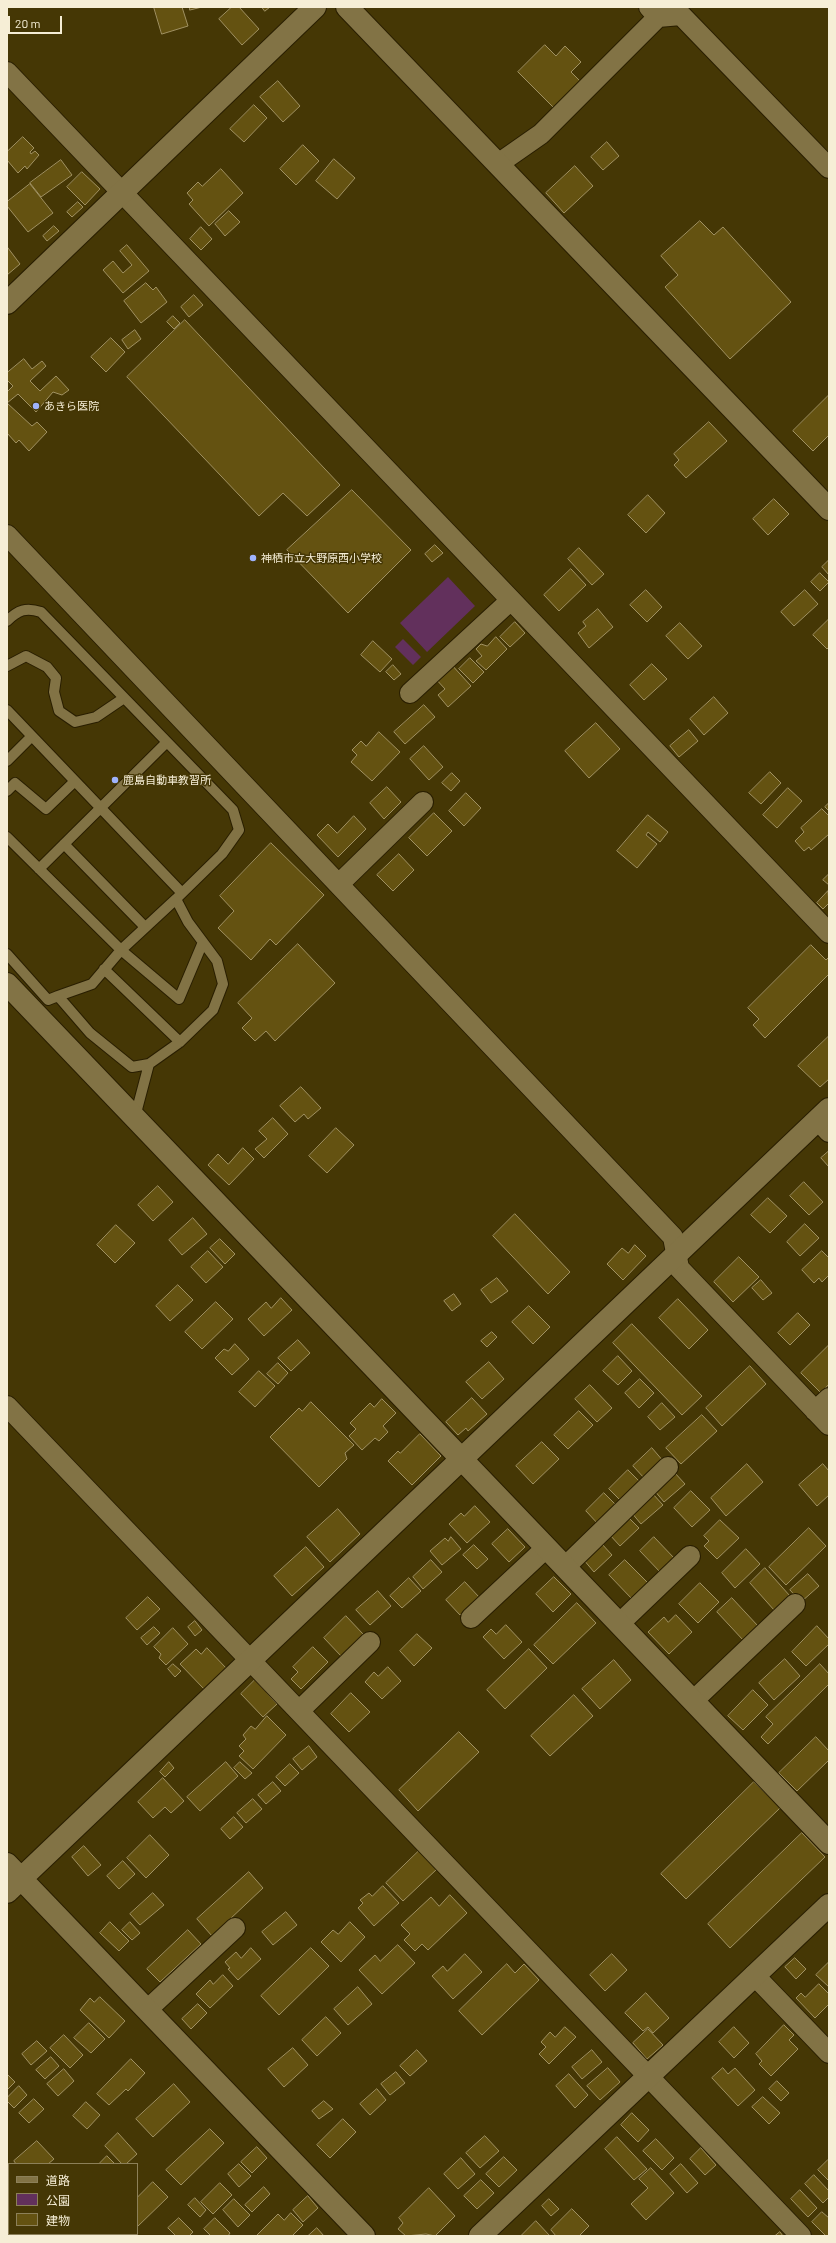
<!DOCTYPE html>
<meta charset="utf-8">
<style>
body{margin:0}
#map{position:relative;width:836px;height:2243px;overflow:hidden;background:#453705;font-family:Barlow,"Noto Sans JP",sans-serif}
canvas{display:block}
.frame{position:absolute;inset:0;border:8px solid #f6eed6;pointer-events:none}
.legend{position:absolute;left:8px;top:2163px;width:130px;height:72px;box-sizing:border-box;background:#453705;border:1px solid #8c8059;margin:0;padding:5px 7px;list-style:none;font-size:12px;color:#f6eed6}
.legend li{display:flex;align-items:center;gap:8px;height:20px}
.legend b{width:20px;border:1px solid #8c8059}
.scale{position:absolute;left:8px;top:16px;width:54px;height:18px;box-sizing:border-box;border:2px solid #f6eed6;border-top:0;padding-left:5px;font-size:12px;line-height:14px;white-space:nowrap;color:#f6eed6;-webkit-text-stroke:3px #453705;paint-order:stroke}
</style>
<div id="map">
<canvas width="836" height="2243"></canvas>
<div class="frame"></div>
<ul class="legend">
<li><b style="height:5px;background:#827345"></b>道路</li>
<li><b style="height:11px;background:#62305c"></b>公園</li>
<li><b style="height:11px;background:#645211"></b>建物</li>
</ul>
<div class="scale">20 m</div>
</div>
<script>
const ctx = document.querySelector('canvas').getContext('2d');
ctx.lineJoin = 'round';
function fill(path, color) { ctx.fillStyle = color; ctx.fill(path, 'evenodd'); }
function strokePath(path, color, width, dash) { ctx.strokeStyle = color; ctx.lineWidth = width; ctx.lineCap = dash ? 'butt' : 'round'; ctx.setLineDash(dash || []); ctx.stroke(path); }
function write(font, color, halo, rows, align = 'center') {
  ctx.font = font + ' Barlow,"Noto Sans JP",sans-serif'; ctx.lineWidth = 3; ctx.setLineDash([]); ctx.textBaseline = 'middle'; ctx.strokeStyle = halo; ctx.fillStyle = color; for (const [text, x, y, turn = 0] of rows) {
    ctx.save(); ctx.translate(x, y); ctx.rotate((+turn || 0) * Math.PI / 180); ctx.textAlign = isNaN(turn) ? turn : align; if (halo) ctx.strokeText(text, 0, 0); ctx.fillText(text, 0, 0); ctx.restore();
  }
}
fill(new Path2D(`
 M448,577l27,29 -48,46 -27,-29z
 M403,639l18,18 -8,8 -18,-18z`), '#62305c');
const building = new Path2D(`
 M154,7h28l6,19 -26,8z
 M190,7h12l-12,3z
 M232,7h7l20,22 -17,16 -23,-26z
 M262,7h8l-5,4z
 M545,45l11,11 9,-10 16,16 -10,10 9,9 -26,27 -36,-36z
 M278,81l22,25 -17,16 -23,-25z
 M254,105l13,13 -23,24 -14,-13z
 M23,137l11,11 -4,4 1,2 4,-3 4,4 -12,14 -2,-3 -7,7 -11,-13v-8z
 M607,142l12,14 -16,14 -12,-13z
 M303,145l16,16 -23,24 -16,-16z
 M334,159l21,19 -18,21 -21,-18z
 M61,160l11,15 -31,22 -11,-14z
 M575,166l18,20 -29,27 -18,-20z
 M221,169l22,24 -34,33 -20,-22 4,-4 -6,-7 11,-11 4,4z
 M82,172l18,17 -15,16 -18,-18z
 M30,184l23,29 -25,19 -21,-26v-4z
 M78,202l5,5 -11,10 -5,-5z
 M229,211l11,11 -15,14 -10,-12z
 M700,221l14,14 9,-8 68,75 -61,57 -65,-72 13,-12 -17,-19z
 M54,226l5,5 -12,10 -4,-5z
 M201,227l11,12 -11,11 -11,-11z
 M127,245l22,26 -26,22 -20,-23 10,-9 10,12 9,-8 -12,-14z
 M8,248l12,16 -13,11v-26z
 M146,283l7,7 3,-3 11,15 -26,21 -17,-22z
 M194,295l9,10 -14,12 -8,-10z
 M173,316l7,7 -6,6 -7,-7z
 M185,320l155,165 -33,31 -24,-23 -24,23 -132,-139z
 M135,330l6,9 -13,10 -6,-9z
 M111,338l14,14 -19,20 -15,-15z
 M24,359l8,10 10,-8 4,5 -16,15 10,10 16,-15 13,14 -7,5 -9,-3 -17,20 -18,-18 -11,9 25,23 5,-4 10,10 -18,19 -10,-11 -3,3 -9,-10v-41l6,-6 -6,-6v-7z
 M829,395v40l-16,16 -20,-20z
 M709,422l18,19 -41,37 -12,-13 5,-5 -5,-6z
 M352,490l59,60 -63,63 -61,-63z
 M648,495l17,18 -19,20 -18,-18z
 M774,499l15,15 -21,21 -15,-16z
 M435,545l8,8 -11,9 -7,-8z
 M579,548l25,26 -12,11 -24,-26z
 M829,560v15l-7,-8z
 M571,569l15,16 -27,26 -15,-16z
 M820,573l9,9 -9,9 -9,-9z
 M646,590l16,17 -15,15 -17,-17z
 M805,590l13,14 -24,22 -13,-14z
 M598,609l15,18 -24,21 -11,-15 8,-7 -3,-4z
 M829,619v28l-2,2 -14,-14z
 M515,622l10,11 -15,14 -10,-10z
 M680,623l22,23 -14,13 -22,-23z
 M496,637l11,12 -21,21 -10,-9 6,-5 -6,-7 5,-5 6,2z
 M373,641l19,18 -12,13 -19,-17z
 M470,658l14,14 -11,11 -14,-14z
 M450,663l21,23 -23,21 -10,-12 7,-6 -11,-12z
 M652,664l15,15 -23,21 -14,-15z
 M393,665l8,9 -7,6 -8,-8z
 M714,697l14,16 -24,22 -14,-16z
 M424,705l11,12 -30,27 -11,-12z
 M596,723l24,26 -31,29 -24,-27z
 M689,730l9,11 -19,16 -9,-11z
 M379,732l21,20 -28,29 -21,-19 6,-7 -5,-5 9,-9 5,5z
 M424,746l19,21 -14,13 -19,-21z
 M770,772l11,11 -20,21 -12,-11z
 M452,773l8,8 -9,10 -9,-8z
 M387,787l14,15 -17,17 -14,-16z
 M788,788l14,13 -25,27 -14,-13z
 M466,793l15,15 -17,18 -15,-15z
 M829,803v8l-4,-4z
 M822,809l7,7v18l-18,16 -2,-3 -5,4 -9,-10 9,-9 -3,-4z
 M434,813l18,18 -25,25 -18,-18z
 M648,815l20,17 -8,10 -12,-10 -2,3 11,9 -20,24 -20,-17z
 M354,816l12,13 -28,28 -21,-22 11,-11 9,9z
 M271,843l53,52 -48,50 -6,-6 -19,21 -33,-32 16,-17 -14,-15z
 M399,854l15,16 -21,21 -16,-16z
 M829,874v11l-6,-5z
 M828,891l1,12 -6,6 -6,-6z
 M298,944l37,39 -60,58 -9,-10 -11,10 -13,-13 10,-10 -14,-15z
 M811,945l15,15 3,-3v17l-64,64 -12,-13 6,-6 -11,-11z
 M829,1036v43l-9,8 -22,-21z
 M301,1087l20,21 -13,11 -4,-5 -9,8 -15,-16z
 M273,1118l15,16 -24,24 -9,-9 12,-10 -8,-8z
 M336,1128l18,17 -27,28 -18,-17z
 M243,1148l11,11 -25,26 -21,-20 10,-11 10,10z
 M829,1151v16l-8,-9z
 M804,1182l19,20 -14,13 -19,-19z
 M158,1186l15,16 -20,19 -15,-16z
 M768,1198l19,18 -17,17 -19,-18z
 M515,1214l55,58 -22,22 -55,-58z
 M193,1218l14,16 -25,21 -13,-15z
 M805,1224l14,14 -19,18 -13,-14z
 M116,1225l19,18 -20,20 -18,-18z
 M220,1239l15,15 -10,10 -15,-16z
 M635,1245l11,11 -23,24 -16,-16 15,-16 6,5z
 M208,1251l15,16 -17,16 -15,-16z
 M822,1251l7,7v17l-7,7 -3,-4 -5,5 -12,-13z
 M739,1257l20,20 -26,25 -19,-20z
 M497,1278l11,13 -17,12 -10,-13z
 M761,1280l11,13 -9,7 -11,-12z
 M178,1285l15,15 -23,21 -14,-15z
 M454,1294l7,10 -9,7 -8,-10z
 M281,1298l11,12 -28,26 -16,-17 18,-17 5,6z
 M678,1299l30,31 -19,19 -30,-31z
 M216,1302l17,17 -31,30 -17,-17z
 M529,1306l21,21 -17,17 -21,-22z
 M798,1313l12,12 -20,20 -12,-12z
 M632,1324l70,72 -20,19 -69,-72z
 M492,1332l5,5 -10,10 -6,-6z
 M298,1340l12,13 -19,18 -13,-13z
 M235,1344l14,15 -17,16 -17,-17 9,-9 4,2z
 M829,1345v39l-8,9 -20,-20z
 M618,1356l14,15 -14,14 -15,-14z
 M489,1362l15,17 -22,20 -16,-17z
 M278,1363l10,10 -10,11 -11,-10z
 M750,1366l16,18 -44,42 -16,-18z
 M259,1371l16,15 -20,21 -16,-15z
 M640,1379l14,14 -15,15 -14,-15z
 M590,1385l22,23 -15,14 -22,-23z
 M472,1398l15,16 -19,17 -2,-3 -8,7 -12,-13z
 M382,1399l14,14 -13,13 5,6 -9,9 -4,-3 -13,12 -13,-14 7,-7 -6,-6 20,-20 4,4z
 M311,1402l43,43 -9,8 2,6 -28,28 -49,-50 29,-29 3,3z
 M662,1403l13,14 -15,13 -12,-13z
 M579,1411l14,14 -25,24 -14,-14z
 M702,1415l15,16 -36,33 -15,-16z
 M420,1434l21,22 -29,29 -24,-24 10,-10 2,2z
 M542,1442l17,17 -26,25 -17,-18z
 M652,1448l12,14 -19,17 -12,-13z
 M747,1464l16,18 -37,34 -15,-18z
 M823,1464l6,7v24l-12,11 -18,-21z
 M628,1470l12,12 -18,20 -13,-13z
 M674,1472l11,12 -21,18 -10,-12z
 M691,1491l19,19 -18,17 -18,-19z
 M604,1493l13,13 -18,19 -13,-14z
 M652,1493l11,12 -22,19 -10,-12z
 M475,1506l15,16 -23,21 -18,-19 12,-11 3,3z
 M338,1509l22,25 -30,28 -23,-25z
 M627,1516l12,12 -19,18 -11,-12z
 M720,1520l19,18 -22,21 -13,-13 5,-5 -5,-5z
 M809,1528l17,18 -40,39 -17,-18z
 M508,1529l17,18 -16,15 -17,-18z
 M451,1537l10,12 -19,16 -12,-14 15,-13 3,3z
 M654,1537l21,22 -14,14 -21,-22z
 M601,1543l11,12 -18,17 -11,-13z
 M474,1545l14,14 -11,10 -14,-14z
 M306,1547l18,20 -32,29 -18,-20z
 M746,1549l14,15 -25,24 -13,-15z
 M431,1560l11,12 -19,17 -10,-12z
 M625,1560l23,23 -16,16 -23,-24z
 M765,1568l25,28 -16,14 -24,-27z
 M808,1574l11,12 -18,16 -11,-12z
 M554,1577l17,17 -18,18 -17,-18z
 M409,1578l12,13 -19,17 -12,-12z
 M465,1582l14,15 -19,18 -14,-15z
 M700,1583l19,19 -21,21 -19,-19z
 M378,1591l13,15 -21,19 -14,-15z
 M148,1597l12,12 -23,21 -11,-12z
 M732,1598l26,28 -15,14 -26,-28z
 M577,1603l19,20 -43,41 -19,-19z
 M676,1615l16,17 -23,22 -21,-22 16,-15 4,5z
 M346,1616l17,18 -22,22 -17,-18z
 M195,1621l7,9 -7,6 -7,-9z
 M506,1625l16,17 -18,17 -21,-22 8,-8 5,5z
 M817,1626l12,13v5l-23,22 -14,-14z
 M154,1627l6,6 -13,12 -6,-7z
 M173,1628l15,16 -22,21 -7,-7 2,-4 -7,-7z
 M417,1634l15,14 -18,18 -14,-15z
 M313,1647l15,15 -27,27 -10,-10 7,-7 -5,-5z
 M207,1648l19,20 -22,21 -24,-25 16,-15 5,5z
 M529,1649l18,19 -42,41 -18,-19z
 M785,1659l15,17 -26,24 -15,-17z
 M614,1660l17,20 -31,29 -18,-20z
 M173,1664l8,7 -6,6 -7,-8z
 M820,1664l9,10v10l-61,60 -7,-7 12,-13 -7,-7z
 M388,1667l13,14 -19,18 -17,-17 9,-10 4,4z
 M255,1680l22,24 -14,13 -22,-23z
 M753,1690l15,15 -25,25 -15,-14z
 M351,1693l19,19 -21,20 -18,-18z
 M574,1695l19,21 -43,40 -19,-20z
 M267,1716l19,19 -33,34 -14,-13 5,-5 -5,-5 7,-7 -3,-4 8,-9 4,3z
 M459,1732l20,20 -61,59 -19,-21z
 M816,1737l13,14v9l-32,31 -18,-18z
 M309,1746l8,11 -15,13 -9,-11z
 M169,1762l5,6 -9,9 -5,-5z
 M226,1762l12,14 -38,35 -13,-14z
 M240,1762l12,11 -7,6 -11,-11z
 M290,1764l9,9 -14,13 -9,-9z
 M163,1778l21,23 -13,12 -6,-6 -12,11 -15,-16z
 M273,1782l8,9 -15,13 -8,-9z
 M754,1782l26,26 -94,91 -25,-25z
 M253,1799l9,10 -16,14 -9,-10z
 M234,1817l9,10 -13,12 -9,-10z
 M802,1833l23,24 -95,91 -22,-24z
 M150,1835l19,20 -23,23 -19,-20z
 M84,1846l17,19 -13,11 -16,-19z
 M419,1851l18,18 -34,32 -17,-18z
 M123,1861l12,13 -16,15 -12,-13z
 M249,1872l14,16 -51,48 -15,-17z
 M383,1886l16,17 -25,23 -16,-18 5,-5 -3,-3 9,-7 3,3z
 M153,1893l11,12 -24,20 -10,-11z
 M450,1895l17,18 -39,37 -6,-6 -7,7 -11,-11 6,-6 -9,-9 30,-28 8,9z
 M286,1912l11,13 -24,20 -11,-13z
 M110,1922l19,19 -10,10 -19,-18z
 M130,1922l10,11 -8,7 -10,-10z
 M350,1922l15,15 -24,25 -20,-20 12,-12 5,4z
 M188,1930l13,14 -41,38 -13,-13z
 M398,1945l17,18 -33,31 -23,-24 16,-15 5,6z
 M251,1948l10,11 -23,21 -10,-11 2,-1 -5,-6 11,-10 5,6z
 M311,1948l18,18 -50,49 -18,-19z
 M465,1954l17,18 -29,27 -21,-23 11,-10 4,5z
 M612,1954l15,16 -22,21 -15,-16z
 M795,1958l11,11 -10,10 -11,-12z
 M829,1962v25l-13,-12z
 M507,1964l8,9 9,-9 15,16 -57,55 -23,-24z
 M223,1975l10,11 -23,22 -14,-14 14,-14 3,4z
 M819,1984l10,10v10l-14,14 -19,-20 5,-5 4,4z
 M358,1987l14,17 -24,21 -14,-16z
 M646,1993l23,25 -16,15 -5,-6 -5,4 -18,-18z
 M100,1997l25,24 -16,17 -29,-28 10,-12 4,4z
 M198,2004l9,9 -16,16 -9,-10z
 M326,2017l15,16 -24,23 -15,-16z
 M89,2023l16,16 -14,14 -17,-15z
 M784,2025l10,10 -5,5 9,9 -27,27 -12,-12 3,-3 -6,-7z
 M565,2027l11,10 -27,27 -10,-10 7,-7 -5,-5 9,-10 5,5z
 M734,2027l15,16 -15,15 -15,-16z
 M648,2029l15,16 -16,14 -14,-16z
 M64,2035l19,20 -13,13 -20,-20z
 M37,2041l10,10 -16,14 -9,-11z
 M293,2048l15,17 -24,22 -16,-18z
 M417,2050l10,11 -17,15 -10,-10z
 M592,2050l10,12 -20,17 -10,-12z
 M51,2057l8,9 -14,13 -9,-9z
 M131,2059l14,14 -17,18 -2,-2 -17,16 -12,-11z
 M608,2068l12,14 -20,18 -13,-14z
 M723,2068l5,6 7,-6 20,22 -17,16 -26,-28z
 M64,2069l10,12 -16,15 -11,-12z
 M396,2072l9,11 -15,12 -9,-11z
 M7,2074l8,8 -8,8z
 M569,2074l19,21 -13,13 -19,-22z
 M777,2081l12,12 -8,8 -12,-12z
 M174,2084l16,18 -37,35 -17,-18z
 M19,2086l8,9 -13,13 -7,-7v-3z
 M377,2089l9,11 -16,15 -10,-11z
 M763,2097l17,16 -11,11 -17,-17z
 M34,2099l10,10 -15,14 -10,-10z
 M324,2101l9,8 -14,10 -7,-8z
 M86,2102l14,13 -13,14 -14,-13z
 M632,2113l17,17 -11,12 -17,-17z
 M343,2119l13,13 -26,26 -13,-13z
 M210,2129l14,14 -43,42 -15,-15z
 M118,2133l19,21 -11,10h-4l-17,-18z
 M485,2136l14,15 -19,17 -14,-15z
 M617,2137l30,32 -13,11 -29,-31z
 M656,2139l18,19 -12,12 -19,-19z
 M37,2141l17,18 -6,5h-32l-2,-3z
 M257,2147l10,11 -15,15 -11,-11z
 M701,2148l15,17 -11,10 -15,-16z
 M107,2156l8,8h-16z
 M504,2157l13,13 -18,17 -13,-13z
 M461,2158l14,16 -17,15 -14,-15z
 M828,2160l1,1v20l-11,-11z
 M239,2164l12,12 -12,11 -11,-13z
 M681,2164l17,19 -11,10 -17,-19z
 M651,2168l23,25 -28,27 -15,-16 17,-16 -9,-9z
 M814,2175l15,16v6l-6,6 -18,-19z
 M481,2180l13,13 -17,16 -13,-13z
 M153,2182l15,15 -31,30v-29z
 M220,2183l12,12 -19,19 -12,-12z
 M264,2187l6,7 -18,18 -7,-7z
 M429,2188l26,28 -20,20 -9,-2 -20,2 -8,-7 5,-6 -4,-5z
 M800,2190l17,18 -9,9 -17,-18z
 M308,2196l10,12 -15,14 -10,-12z
 M195,2198l11,12 -6,7 -12,-12z
 M234,2199l16,16 -12,12 -15,-17z
 M549,2199l10,10 -8,7 -9,-10z
 M572,2209l17,17 -10,10h-23l-5,-6z
 M9,2212v15l-2,-2v-12z
 M822,2212l7,6v18h-3l-14,-14z
 M291,2213l12,12 -11,11h-36l22,-22 6,6z
 M179,2218l14,14 -4,4h-13l-8,-8z
 M215,2218l15,15 -2,3h-17l-7,-7z
 M536,2221l14,15h-29z
 M317,2228l7,8h-16z
 M780,2232l3,4h-8z
 M16,2234h18l-2,2h-14z`);
fill(building, '#645211');
strokePath(building, '#a09162', 1);
const service = new Path2D(`
 M7,621c11,-11 19,-14 34,-9l192,198 6,20 -17,24 -46,45 12,23 29,39 6,23 -10,26 -33,32 -31,22 -17,3 -42,-34 -32,-37 34,-12 29,-34 -114,-113
 M7,666l19,-10 21,11 9,11 -2,14 5,19 16,11 21,-5 28,-19
 M7,710l175,183
 M7,761l25,-25
 M7,791l8,-8 31,26 29,-28
 M64,844l81,83
 M39,869l128,-127
 M176,899l-55,51 58,49 24,-57
 M7,954l41,46 10,-4
 M104,969l76,73
 M135,1117l14,-53`);
const minor = new Path2D(`
 M649,7l9,10 23,-2 148,153
 M7,72l822,861
 M498,164l43,-30 117,-117
 M7,535l666,702 6,31 150,157
 M410,693l101,-93
 M339,884l84,-82
 M818,1120l11,12
 M7,1406l794,830
 M815,1411l14,-13
 M565,1567l103,-100
 M471,1618l75,-70
 M619,1624l71,-68
 M693,1701l102,-97
 M299,1711l71,-69
 M754,1975l75,78
 M147,2010l88,-82`);
const tertiary = new Path2D(`
 M347,7l482,502
 M7,303l308,-296
 M7,984l822,859
 M7,1864l357,372
 M7,1892l822,-783
 M480,2236l349,-331`);
strokePath(service, '#291e00', 12);
strokePath(minor, '#291e00', 22);
strokePath(tertiary, '#291e00', 24);
strokePath(service, '#827345', 10);
strokePath(minor, '#827345', 20);
strokePath(tertiary, '#827345', 22);
for (const [x, y, r, color] of [
 [36,406,4,"#9fb3fd"],
 [253,558,4,"#9fb3fd"],
 [115,780,4,"#9fb3fd"]
]) { const dot = new Path2D(); dot.arc(x, y, r, 0, 2 * Math.PI); ctx.fillStyle = color; ctx.fill(dot); strokePath(dot, '#453705', 1.5); }
write('11px', '#f6eed6', '#453705', [
 ["あきら医院",44,406],
 ["神栖市立大野原西小学校",261,558],
 ["鹿島自動車教習所",123,780]
], 'left');
</script>
